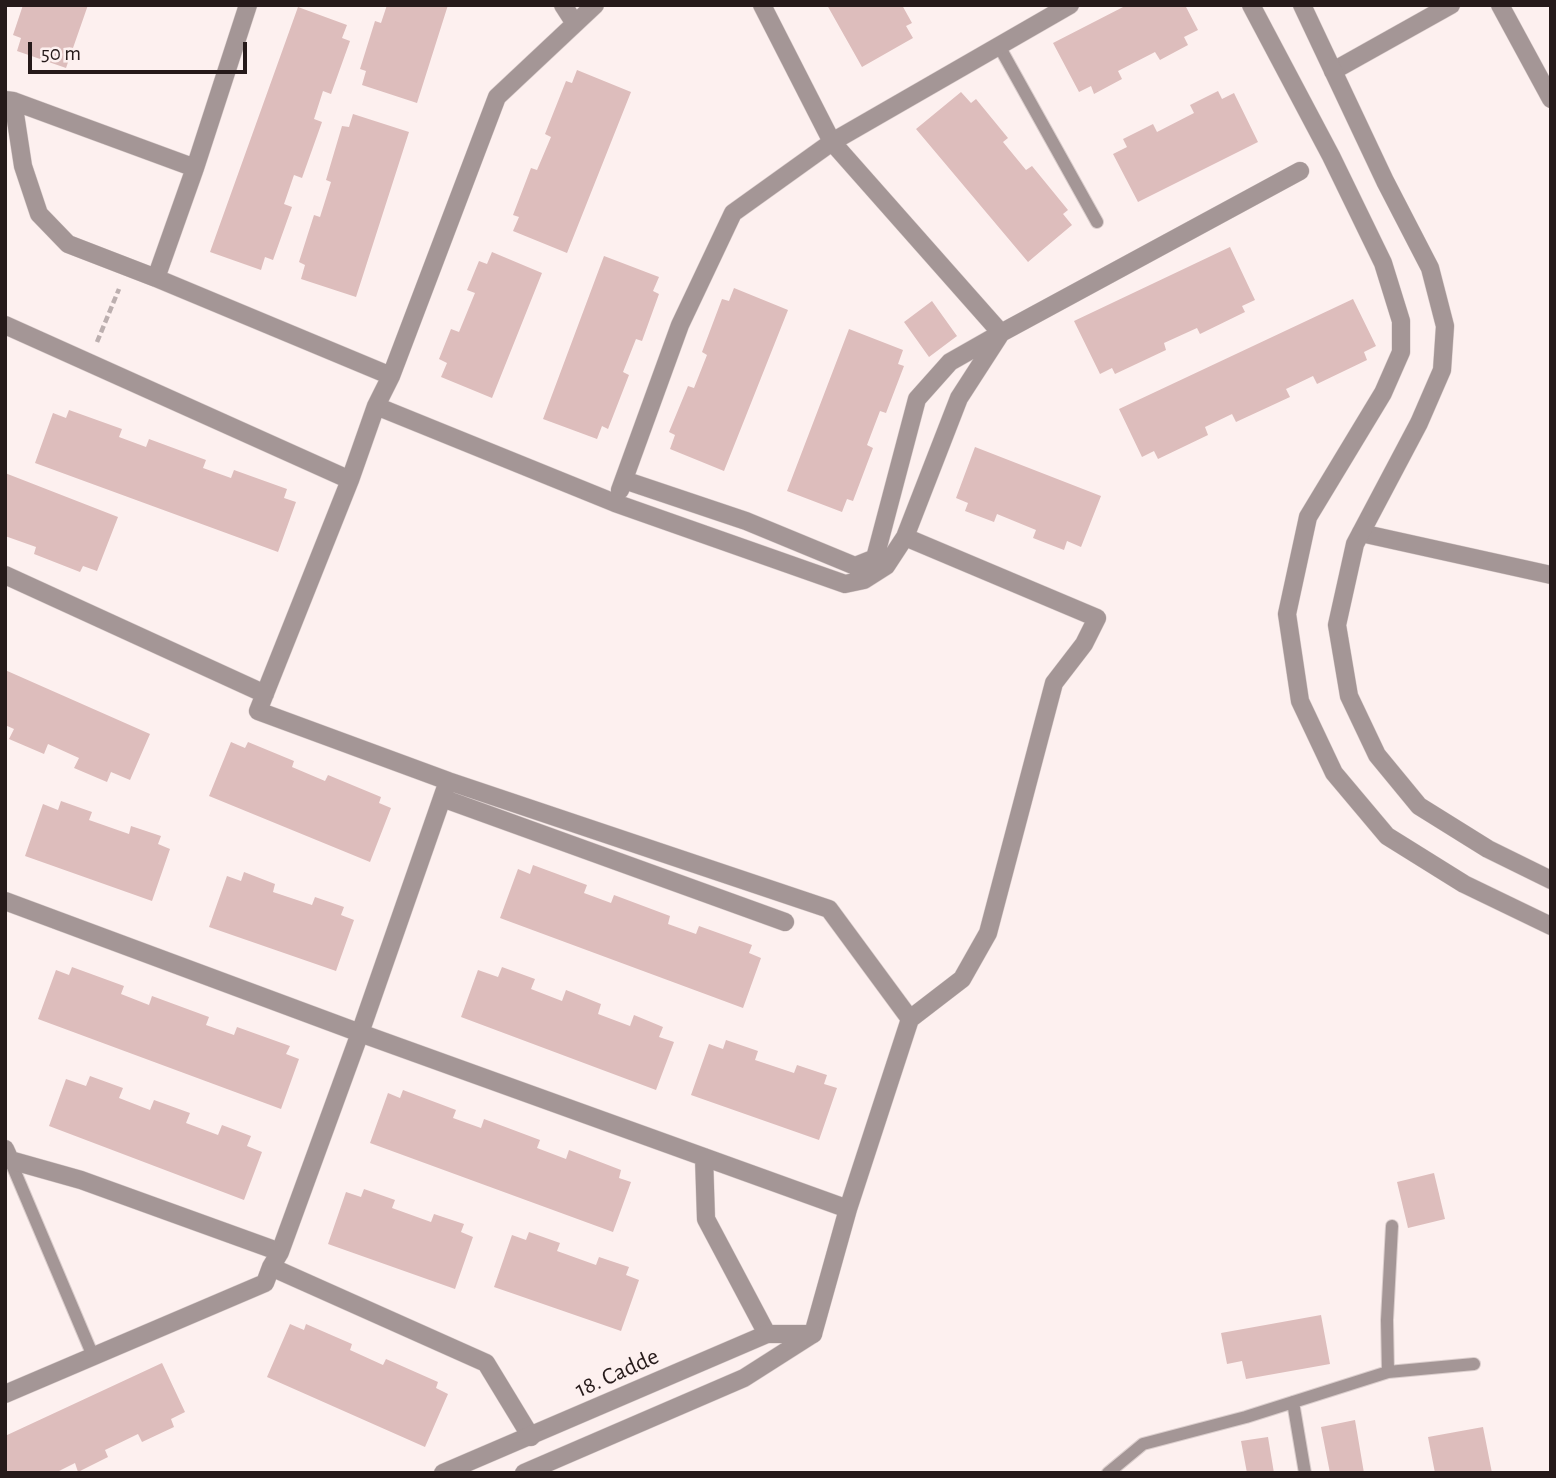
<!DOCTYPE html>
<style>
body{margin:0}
#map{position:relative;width:1556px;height:1478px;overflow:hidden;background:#fdf0ef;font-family:"Alegreya Sans",sans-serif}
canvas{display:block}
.frame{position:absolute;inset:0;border:7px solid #261a1a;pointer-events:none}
.scale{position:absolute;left:28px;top:42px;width:219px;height:32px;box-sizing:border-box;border:4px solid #261a1a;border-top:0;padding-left:9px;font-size:21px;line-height:24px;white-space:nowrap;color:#261a1a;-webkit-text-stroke:5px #fdf0ef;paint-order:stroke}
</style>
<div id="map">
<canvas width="1556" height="1478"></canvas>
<div class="frame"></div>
<div class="scale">50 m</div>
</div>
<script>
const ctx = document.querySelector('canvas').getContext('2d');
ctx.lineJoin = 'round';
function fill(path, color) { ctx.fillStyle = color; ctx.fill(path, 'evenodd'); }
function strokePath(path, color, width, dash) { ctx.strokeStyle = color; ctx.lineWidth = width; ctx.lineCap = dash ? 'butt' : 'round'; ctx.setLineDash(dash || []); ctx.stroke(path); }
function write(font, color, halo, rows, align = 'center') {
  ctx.font = font + ' "Alegreya Sans",sans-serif'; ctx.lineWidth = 5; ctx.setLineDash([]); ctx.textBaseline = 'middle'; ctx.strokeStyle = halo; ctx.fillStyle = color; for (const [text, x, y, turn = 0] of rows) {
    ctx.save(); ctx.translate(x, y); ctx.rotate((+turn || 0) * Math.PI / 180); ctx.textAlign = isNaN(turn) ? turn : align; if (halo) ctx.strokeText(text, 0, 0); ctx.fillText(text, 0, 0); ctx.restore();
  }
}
fill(new Path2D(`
 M23,5h65l-22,63 -49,-17 4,-13 -8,-3z
 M387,5h61l-31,98 -55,-18 4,-14 -6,-2 15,-48 6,2z
 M827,5h75l10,18 -6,3 7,12 -51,29z
 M1127,5h58l13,25 -14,7 4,8 -28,15 -5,-8 -37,19 4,8 -28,15 -3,-8 -12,6 -26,-49z
 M298,7l49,18 -5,13 8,3 -19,53 -8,-3 -9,28 8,3 -20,56 -8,-3 -10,29 8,3 -19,53 -8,-3 -4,13 -51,-18z
 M577,70l54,22 -64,161 -54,-22 6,-14 -6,-2 18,-47 6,2 14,-33 -6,-3 21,-53 6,2z
 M1218,91l4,8 12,-6 24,49 -120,60 -25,-48 14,-7 -4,-8 30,-15 4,8 37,-19 -4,-8z
 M961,92l10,11 5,-4 32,39 -5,4 23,28 6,-4 36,44 -5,4 9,11 -44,37 -112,-133z
 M353,114l56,18 -53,165 -55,-18 4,-14 -6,-3 15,-47 6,2 11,-35 -5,-2 16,-54 7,1z
 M1230,247l25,53 -13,6 3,6 -45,22 -3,-6 -33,15 2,7 -51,24 -3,-6 -12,6 -26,-53z
 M492,252l50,21 -50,125 -51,-21 6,-14 -8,-4 12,-30 8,3 16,-39 -8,-3 12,-29 8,3z
 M604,256l55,21 -6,14 6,3 -17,47 -6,-2 -13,33 6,3 -21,54 -6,-3 -5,13 -54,-20z
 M734,288l54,22 -64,161 -54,-22 5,-14 -6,-3 19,-46 6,2 13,-33 -5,-3 20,-53 7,2z
 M1353,299l23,47 -12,6 3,8 -50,24 -4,-8 -27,13 4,8 -54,25 -4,-8 -27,13 3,8 -50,24 -4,-8 -12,6 -23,-48z
 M932,301l25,35 -28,21 -25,-35z
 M849,329l54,21 -5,14 6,2 -18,47 -6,-2 -13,34 6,3 -20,53 -6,-2 -5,13 -55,-21z
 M69,410l53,19 -3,8 27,10 3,-8 57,21 -3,8 28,10 3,-8 53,19 -3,9 12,4 -18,50 -243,-89 18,-50 13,5z
 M975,447l126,49 -20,51 -14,-6 -3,9 -31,-12 3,-8 -39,-16 -3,8 -29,-11 3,-8 -12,-5z
 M5,473l113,44 -21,54 -14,-5 -3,6 -46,-18 2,-7 -31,-11z
 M5,670l145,64 -20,46 -19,-8 -4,10 -33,-14 5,-10 -31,-14 -4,10 -35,-15 5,-10 -9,-4z
 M231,742l14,6 3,-6 46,19 -2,6 33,14 3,-6 53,22 -2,6 12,5 -21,54 -161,-66z
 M61,801l31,11 -3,8 40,14 2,-8 30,10 -3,8 12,5 -18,52 -127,-45 18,-52 15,6z
 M533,865l54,20 -3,8 27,10 3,-8 56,21 -2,8 28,10 3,-8 53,19 -3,8 12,5 -18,50 -243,-90 18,-49 12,5z
 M244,872l31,12 -2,8 39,13 3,-8 29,10 -3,8 13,5 -18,51 -127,-44 18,-51 14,5z
 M72,967l52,19 -3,8 28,11 3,-9 57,21 -3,8 28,10 3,-8 53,19 -4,8 13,5 -18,50 -243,-90 18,-49 13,5z
 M502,967l33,12 -4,10 31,12 4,-11 35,14 -3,10 32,12 4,-11 29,12 -4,10 15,5 -18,48 -195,-73 17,-47 20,7z
 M726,1040l32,11 -3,9 39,13 3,-8 30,10 -3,9 13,4 -18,52 -128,-45 18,-51 14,5z
 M90,1076l33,12 -4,10 31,12 4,-10 36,13 -4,10 32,12 4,-10 29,11 -4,10 15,6 -18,48 -195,-74 17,-47 20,7z
 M403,1090l53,20 -3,8 28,10 3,-9 56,21 -3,8 29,11 3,-9 52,20 -2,8 12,4 -18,50 -243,-89 18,-50 12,5z
 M1434,1173l11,46 -37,9 -11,-46z
 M364,1189l31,11 -3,8 39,14 3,-8 30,10 -3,8 12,5 -18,52 -127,-45 18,-52 15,5z
 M529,1232l31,11 -3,8 39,14 3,-8 30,10 -3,8 13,5 -18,51 -127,-44 18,-52 14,5z
 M1321,1315l9,49 -84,15 -4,-18 -15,3 -6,-31z
 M290,1324l14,6 2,-6 46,20 -2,6 33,15 3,-6 52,23 -2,6 12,6 -23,53 -158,-70z
 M162,1363l23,49 -14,7 3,8 -32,15 -4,-8 -33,16 3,7 -30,15 -3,-9 -20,10h-50v-37z
 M1355,1420l9,53h-34l-9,-46z
 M1483,1427l9,46h-57l-7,-36z
 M1268,1437l6,36h-27l-6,-32z`), '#ddbdbc');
const service = new Path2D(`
 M999,46l98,176
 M10,1160l83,196
 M1388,1372l-1,-52 5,-94
 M1293,1402l12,71
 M1108,1473l35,-29 103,-27 142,-45 86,-8`);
const minor = new Path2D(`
 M563,5l11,17
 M1500,5l51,94
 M1333,71l118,-66
 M5,100l8,1 10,65 16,48 29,30 88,34 235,98
 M13,101l182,67
 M156,278l39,-110 53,-163
 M5,325l345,155
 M376,406l239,97 230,81 19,-4 22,-14 19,-29 54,-139 42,-65 299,-162
 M624,480l122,41 109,45 20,-8 42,-159 33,-37 51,-29 -169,-191 -70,-137
 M620,490l60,-165 53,-112 99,-71 238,-137
 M1361,533l190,42
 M905,537l192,81 -13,26 -30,39 -66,250 -26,46 -52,40
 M5,575l260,119
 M448,781l381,128 81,110
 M442,798l343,124
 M5,901l355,132 488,176
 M5,1149l5,11 71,20 199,72
 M704,1157l2,62 61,115
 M271,1267l215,96 45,74
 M813,1334l35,-125 62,-190
 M5,1394l260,-111 6,-16 9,-15 80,-219 88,-252 -190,-70 92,-231 26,-74 15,-30 106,-279 98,-92`);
const tertiary = new Path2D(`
 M1251,5l80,151 52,107 18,58v31l-18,41 -75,124 -21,97 13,87 34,72 53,63 77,48 87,42
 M1302,5l83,176 45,87 15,58 -3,44 -23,53 -64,121 -18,81 12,71 28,59 42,51 69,43 63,31
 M443,1473l324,-139h46
 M524,1473l220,-95 69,-44`);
strokePath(service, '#dbcecd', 14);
strokePath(minor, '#dbcecd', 19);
strokePath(tertiary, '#dbcecd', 19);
strokePath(new Path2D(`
 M97,342l22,-53`), '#bcafaf', 4.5, [7, 3.5]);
strokePath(service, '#a49696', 12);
strokePath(minor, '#a49696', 18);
strokePath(tertiary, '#a49696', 18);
write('24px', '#261a1a', '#fdf0ef', [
 ["18. Cadde",617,1373,-24]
]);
</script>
